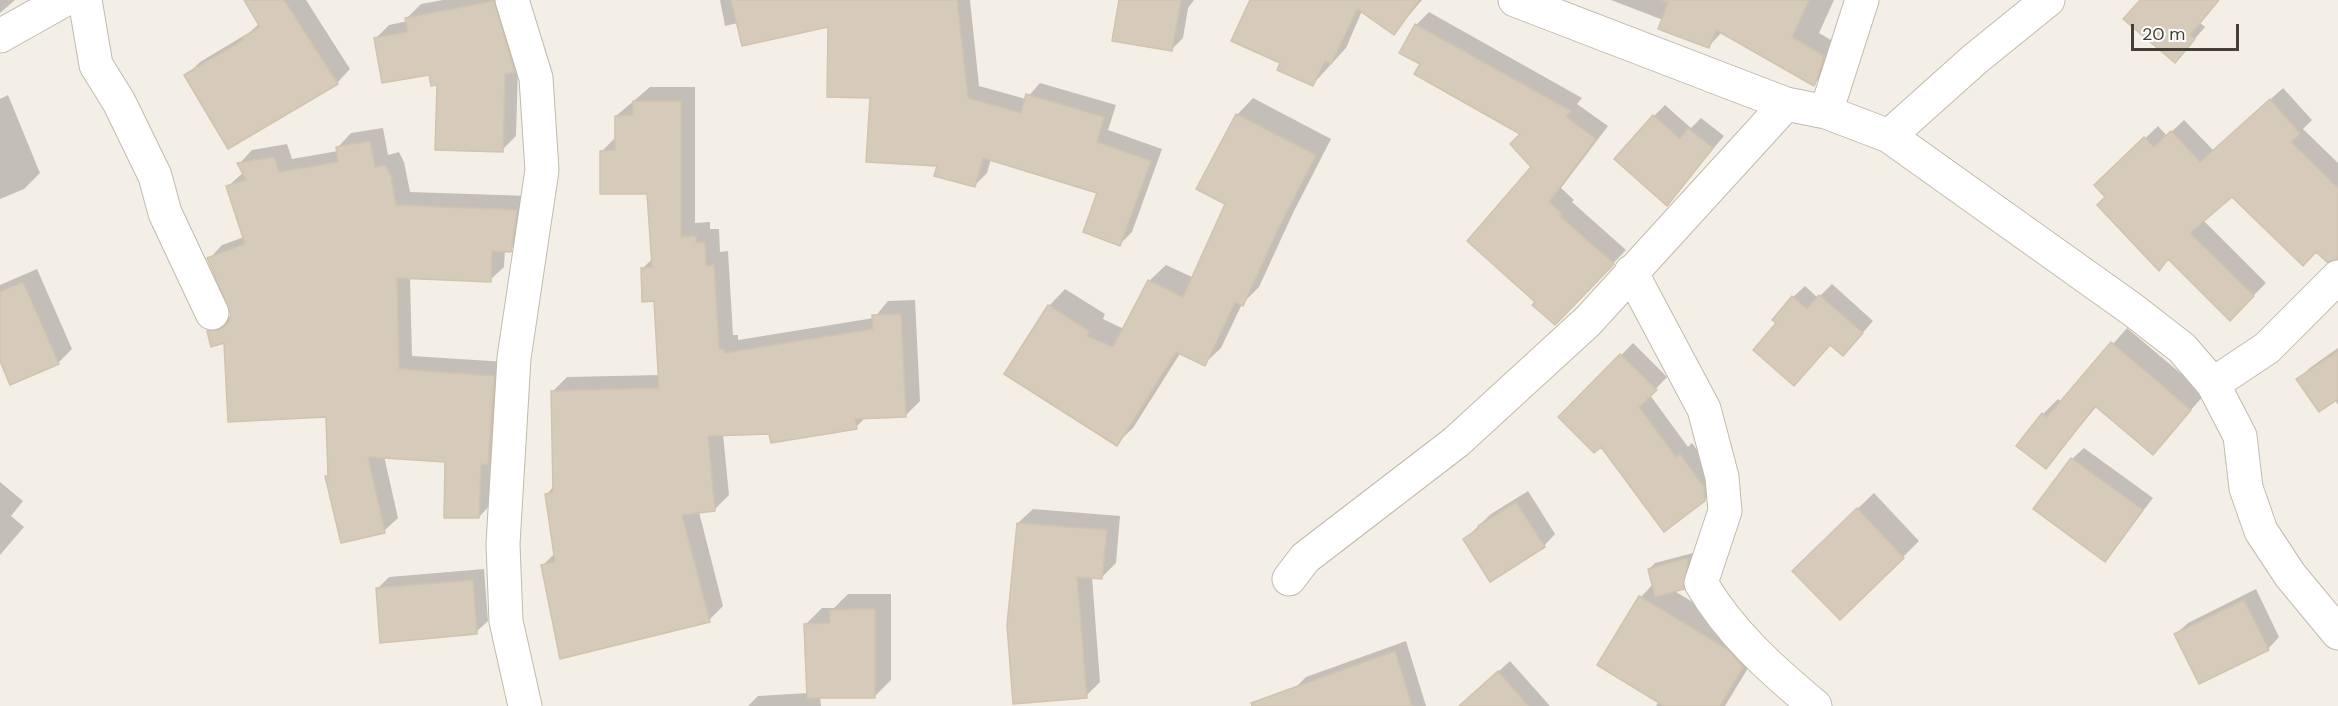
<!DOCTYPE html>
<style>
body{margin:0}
#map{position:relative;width:2338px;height:706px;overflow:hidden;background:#f4efe6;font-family:"DM Sans",sans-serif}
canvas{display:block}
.scale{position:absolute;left:2131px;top:24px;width:108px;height:27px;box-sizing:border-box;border:3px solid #463f35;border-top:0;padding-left:8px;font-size:18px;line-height:21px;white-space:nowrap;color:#463f35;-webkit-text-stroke:4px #fff;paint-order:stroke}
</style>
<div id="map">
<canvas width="2338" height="706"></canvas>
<div class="scale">20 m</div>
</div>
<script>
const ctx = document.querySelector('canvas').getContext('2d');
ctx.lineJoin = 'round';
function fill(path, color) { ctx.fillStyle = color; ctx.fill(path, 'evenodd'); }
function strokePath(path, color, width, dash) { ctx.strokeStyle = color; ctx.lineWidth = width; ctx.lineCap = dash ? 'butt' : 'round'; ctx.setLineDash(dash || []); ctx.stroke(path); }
fill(new Path2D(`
 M0,0h15l-15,13z
 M245,0h61l44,69 -13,14 -151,-7 14,-14 50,-30 10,-9z
 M443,0h68l7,67 -2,69 -14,14 -72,-77 -55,-34 14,-14 19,-4 -1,-3 14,-14z
 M720,0h250l9,86 47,13 14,-16 76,22 -8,25 54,19 -30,83 -12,12 -21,-52 -108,-33 -4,14 -12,12 -36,-20 -67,-68 -42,-71 -92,-3 -13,3z
 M1121,0h73l-6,8 -5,30 -11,11z
 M1251,0h171l-28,33 -32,-22 -16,37 -33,36 -31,-22z
 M1611,0h223l-15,33 17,10 -9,28 -13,13 -92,-52 -13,14 -46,-26z
 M2142,0h77l-19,23 5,4 -19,22z
 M1429,12l153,86 -5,6 31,22 -47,62 13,12 -2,2 54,48 -58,61 -31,-10 -4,-134 -10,-33 -101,-70 -6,-39z
 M650,87h45v136l15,-1v7h9l1,23 8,-1 5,84h5v5l136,-22 14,-17 27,-1 5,101 -15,15 -39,1 -10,10 -133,7 6,61 -15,15 -15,2 24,94 -14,14 -166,-55 12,-12 -8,-59 7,-8 -1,-95 14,-14 93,-2 -4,-75 -14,-31 11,-11 -4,-66 -47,-41 15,-15 -1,-20z
 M2283,88l29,32 -9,9 35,34v96l-106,-64 -29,25 63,63 -36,36 -61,-61 -10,10 -52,-71 2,-24 49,-47 9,10 17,-16 30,31z
 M8,95l32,78 -16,16 -24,10v-100z
 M1253,98l78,41 -38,74 -34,74 -17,17 -21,44 -17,16 -23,-12 -48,76 -17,16 -110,-70 43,-68 16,-17 40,25 -2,5 21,10 25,-48 17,-16 28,13 33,-74 10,-89z
 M1665,105l26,23 10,-10 23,18 -57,68 -13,-88z
 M383,128l5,27 11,-3 5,10 6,30 120,4 -6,40 -14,14h-5l-1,17 -14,13 -80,-3 2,79 95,6 -15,141 -13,14 -33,-56 -62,-5 14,62 -14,13 -57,-54 2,-2 -2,-59 -118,-85 13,-14h9l1,-3 -23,-55 13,-14 22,-8 -17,-50 17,-15 -5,-8 13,-14 35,-6 5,15 46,-8v-4l13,-14z
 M37,269l35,80 -14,14 -58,-6v-72z
 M1832,284l41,37 -19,22h-24l-52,-20 15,-26 12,-11 13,12z
 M2127,328l78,66 -52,59 -56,-47 -51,61 -3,-53 15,-15 4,3z
 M1633,343l34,34 -17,18 38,52 4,-4 23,32 1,13 -12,12 -103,-56 -40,-27z
 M2338,348v57l-3,-5 -37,-21 13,-12z
 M2084,448l69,50 -48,62 -33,-101z
 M0,482l23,19 -12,15 13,11 -24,28z
 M1528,491l27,43 -11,12 -79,-7 26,-25z
 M1874,493l45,48 -16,16 -93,-3z
 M1033,509l87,7 -4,47 -15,15 -9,-1 8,105 -14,14 -68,-173z
 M1693,553l-4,29 -6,6 -10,2 70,43 16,17 -34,56h-69l3,-5 -18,-104 12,-13 -4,-15 6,-6z
 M484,569l4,52 -12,11 -99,-43 12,-12z
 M2256,589l23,48 -11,12 -92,-15 12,-11z
 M848,594h43v86l-16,16 -55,1 1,9h-73l10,-10 50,-3 -3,-68 17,-17h12z
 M1406,641l20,65h-125l-6,-18 11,-11z
 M1510,661l40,45h-89l5,-5z`), '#0003');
const building = new Path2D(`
 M244,0h40l54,84 -110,65 -44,-74 59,-35 -1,-2 18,-11z
 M731,0h226l11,98 53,15 5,-19 78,23 -7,25 54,19 -31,85 -37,-14 14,-39 -114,-35 -8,29 -41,-11 3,-10 -71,-4 4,-64 -43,-1 1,-70 -86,19z
 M1119,0h62l-9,51 -60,-10z
 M1250,0h169l-25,35 -37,-26 -26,55 -6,-3 -12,25 -36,-16 3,-7 -49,-22z
 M1662,0h147l-17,37 32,19 -9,28 -1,2 -98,-56 -7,18 -51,-19 10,-26z
 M2140,0h79l-29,35 5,4 -20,24 -52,-44z
 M494,1l21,71 -10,2 -2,78 -68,-2 2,-65 -6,1 -2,-11 -47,8 -8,-45 34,-6 -3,-14z
 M1415,24l156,87 -5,6 30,22 -47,63 13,12 -2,2 54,48 -59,61 -23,-20 3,-3 -68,-61 64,-74 -21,-23 10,-10 -106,-60 6,-10 -21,-11z
 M2270,99l30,35 -9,8 47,46v71l-11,3 -11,-10 -13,14 -71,-69 -42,36 64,63 -24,25 -62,-62 -9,12 -62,-66 8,-8 -11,-12 50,-48 10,10 17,-16 29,31z
 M633,101h48v136l15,-1v7l9,-1 1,24 8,-1 5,84h5v4l149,-24 -1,-14 29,-1 5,103 -51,2 2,10 -86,14 -2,-9 -61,2 7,75 -33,4 28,107 -150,37 -19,-94 14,-3 -10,-68 8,-2 -2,-101 108,-3 -5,-87 -12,1 -1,-34 11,-1 -5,-73h-47v-43l15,-1v-34l18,-1z
 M1236,114l80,41 -39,76 -34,75 -8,-4 -30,64 -29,-14 -59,94 -113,-72 44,-69 41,26 -2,5 26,11 35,-67 35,17 42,-93 -29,-15z
 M1653,115l27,24 8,-11 25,20 -46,58 -53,-47z
 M370,141l5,26 10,-2 6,11 5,29 121,5 -6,42 -19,-1 -1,31 -94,-4 2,91 95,7 -6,89 -7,-1 -2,54h-35l1,-56 -77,-5 17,76 -44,10 -16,-67h3l-2,-59 -98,5 -4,-79 -13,4 -4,-16 13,-1 8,-7 3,-9 -24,-56 38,-14 -19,-58 20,-6 -9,-17 37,-6 5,15 59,-10 -2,-15z
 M23,282l36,82 -49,21 -10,-24v-69z
 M1819,295l44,38 -20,23 -13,-11 -36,41 -41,-36 23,-27 -4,-3 20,-24 15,13z
 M2111,342l80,68 -38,45 -58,-49 -49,63 -30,-23 26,-33 5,4z
 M2338,351v48l-19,13 -23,-33z
 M1620,354l37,36 -18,17 37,50 4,-3 24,33 1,14 -41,31 -63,-85 -7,6 -36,-36z
 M2071,458l72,52 -38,52 -72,-53z
 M1516,502l29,45 -55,35 -27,-43 16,-11 -1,-2z
 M1857,508l47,50 -64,62 -48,-49z
 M1017,523l90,7 -5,49 -25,-2 10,121 -74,6 -6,-79z
 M1688,558l-4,31 -29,8 -7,-28z
 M473,580l4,54 -97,9 -4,-55z
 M1639,596l88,53 16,18 -23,39h-56l-67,-41z
 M2244,600l25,50 -70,34 -25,-50z
 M875,609v89h-68l-3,-74 26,-1v-13z
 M1395,651l17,55h-160l-1,-3z
 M1498,671l30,35h-69z`);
fill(building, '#d6cbbb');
strokePath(building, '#d1c3ae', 1.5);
const minor = new Path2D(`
 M85,0l11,65 23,37 36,74 10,37 47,100
 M512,0l24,78 6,92 -28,188 -11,186 3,77 19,85
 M1515,0l271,104 40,8 63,24 244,174 49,38 31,36 27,52 6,52 15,43 29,44 48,58
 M0,36l64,-36
 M1826,112l36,-112
 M1889,136l86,-77 73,-59
 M1631,272l73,137 18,68 3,34 -24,72c28,49 71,87 114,123
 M2213,384l54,-36 71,-71
 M1289,579l16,-21 151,-116 132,-121 198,-217`);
strokePath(minor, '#c2baab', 35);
strokePath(minor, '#fff', 33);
</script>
